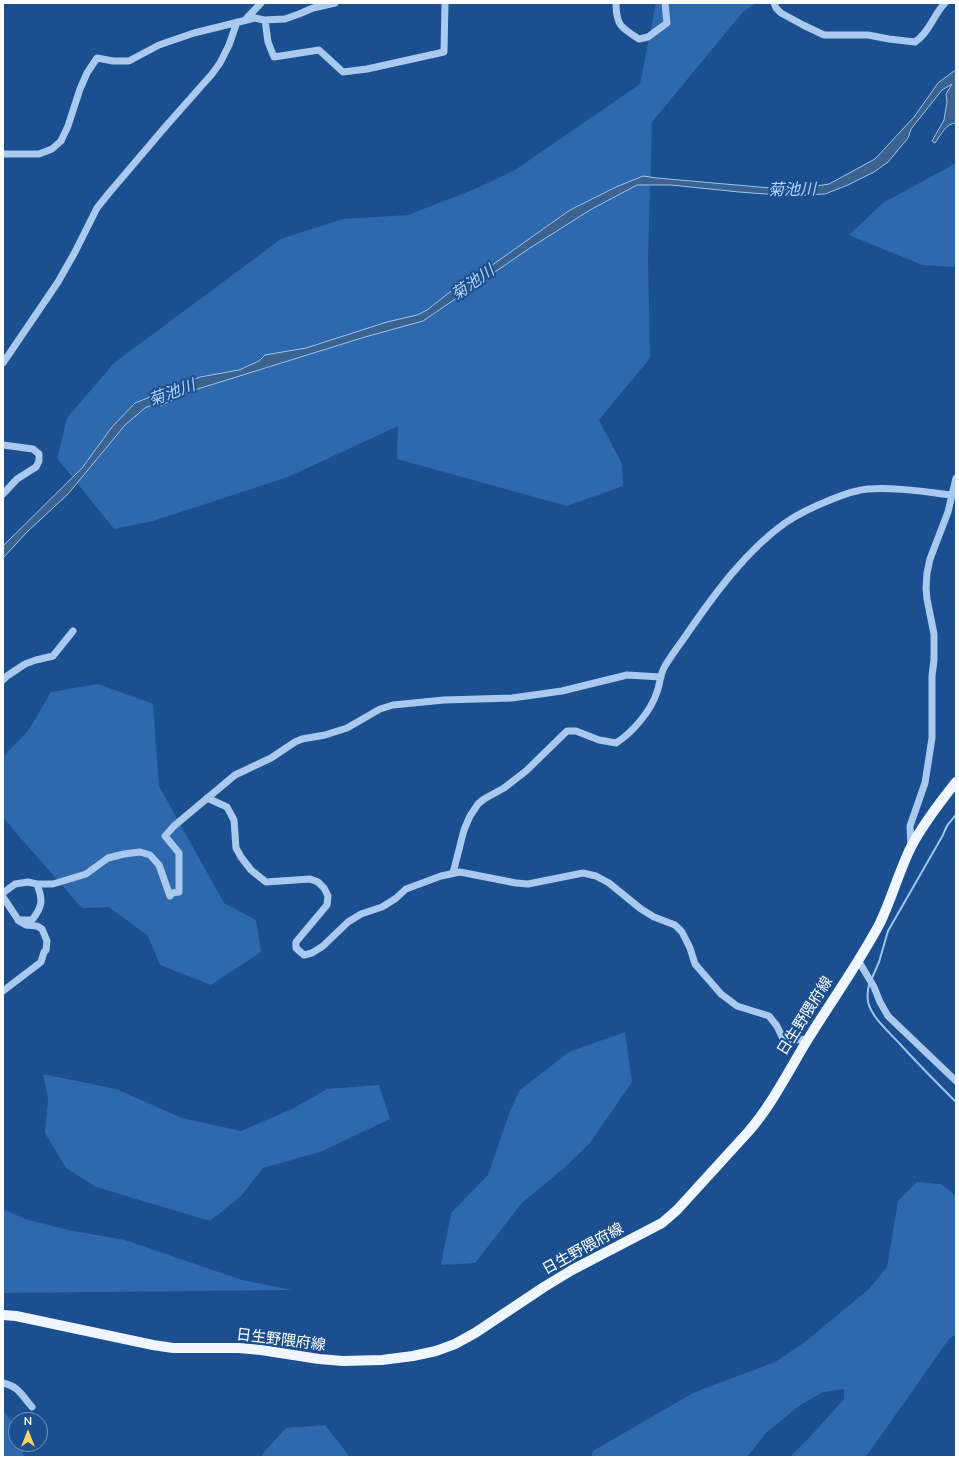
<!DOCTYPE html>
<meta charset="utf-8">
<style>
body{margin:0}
#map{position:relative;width:959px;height:1460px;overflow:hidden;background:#1b4f8f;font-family:Mulish,sans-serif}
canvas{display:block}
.frame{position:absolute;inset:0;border:4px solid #fff;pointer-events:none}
.north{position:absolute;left:8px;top:1412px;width:40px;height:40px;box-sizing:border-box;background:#1b4f8f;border:1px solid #7695bc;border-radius:50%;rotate:0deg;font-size:11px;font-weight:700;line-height:16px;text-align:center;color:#fff}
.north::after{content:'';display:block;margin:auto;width:14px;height:18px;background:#ffd166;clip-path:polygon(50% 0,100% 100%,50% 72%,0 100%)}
</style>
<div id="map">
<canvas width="959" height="1460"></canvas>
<div class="frame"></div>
<div class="north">N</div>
</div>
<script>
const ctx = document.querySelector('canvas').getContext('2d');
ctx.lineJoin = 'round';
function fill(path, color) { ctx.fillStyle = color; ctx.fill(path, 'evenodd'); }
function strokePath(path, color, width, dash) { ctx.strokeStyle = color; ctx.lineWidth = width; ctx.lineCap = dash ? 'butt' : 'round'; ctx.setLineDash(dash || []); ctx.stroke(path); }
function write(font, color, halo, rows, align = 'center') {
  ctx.font = font + ' Mulish,"Noto Sans JP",sans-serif'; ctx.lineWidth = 4; ctx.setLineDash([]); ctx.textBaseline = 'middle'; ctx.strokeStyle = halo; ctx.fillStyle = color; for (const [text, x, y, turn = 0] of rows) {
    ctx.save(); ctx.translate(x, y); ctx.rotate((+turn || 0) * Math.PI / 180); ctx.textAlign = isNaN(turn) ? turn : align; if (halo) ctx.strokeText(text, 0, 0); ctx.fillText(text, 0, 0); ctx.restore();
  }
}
fill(new Path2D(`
 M656,3h100l-13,9 -91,110 -4,136 2,100 -51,62 23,44 1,22 -56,20 -170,-47 1,-33 -110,51 -135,44 -39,8 -57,-71 10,-40 47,-55 167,-124 62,-20 65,-4 67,-26 40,-19 125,-86z
 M956,163v104l-34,-2 -73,-30 34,-32z
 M98,684l55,20 6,82 65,117 32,17 5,32 -50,33 -51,-20 -12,-29 -39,-29 -27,1 -64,-73 -15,-18 1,-61 24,-25 23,-39z
 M625,1032l7,50 -42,61 -26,25 -42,35 -47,60 -34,2 10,-52 37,-38 22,-64 10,-21 49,-38z
 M43,1074l73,15 66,29 59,13 51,-22 35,-20 52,-4 11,34 -70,33 -57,16 -22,28 -31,25 -114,-34 -30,-19 -21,-35 3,-35z
 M917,1182l24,2 15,12v138l-7,5 -81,115 -4,3h-74l19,-19 35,-39v-10l-21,3 -24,14 -33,27 -19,24h-156l2,-6 100,-58 82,-31 30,-20 64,-53 18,-22 11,-66z
 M3,1209l22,10 48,12 52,9 117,40 50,10 -289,3z
 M3,1410l13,17v17h5l3,13h-21z
 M325,1425l25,32h-89l3,-5 22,-24z`), '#2e69ad');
const water = new Path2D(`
 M956,70v53c-10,0 -16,13 -21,20l-3,-2 12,-21 3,-18 -1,-8 6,-10 -10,6 -31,39 -3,9 -20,24 -14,10 -26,13 -23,9 -33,2 -53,-4 -68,-7h-34l-47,25 -60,38 -107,73 -58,16 -177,55 -28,14 -4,-3 -11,5 -20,17 -57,69 -41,38 -24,26v-12l79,-78 30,-41 23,-24 65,-26 39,-7 20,-9 6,-6 41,-7 81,-26 30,-7 10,-5 28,-22 9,-3 106,-75 46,-23 27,-11 14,2 136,12 36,-6 46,-25 39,-42 24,-34z`);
fill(water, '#3c6290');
strokePath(water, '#9cc4f0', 1);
strokePath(new Path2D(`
 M872,978l7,-16 9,-31 55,-96c4,-11 6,-12 13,-20
 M869,984c-1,5 -2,12 -1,18 4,16 21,30 32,42 18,20 37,39 56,58`), '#9cc4f0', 2);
strokePath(new Path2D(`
 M616,3c0,22 5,25 23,36l9,-2 19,-14 -2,-20
 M774,3l2,5 5,5 22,12 21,10h44l21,4 26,3c14,-9 19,-28 30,-39
 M245,20l16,-17
 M265,20l3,22 6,15 45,-7 24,22 24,-3 77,-17 1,-49
 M3,154h36l13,-5 9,-8 7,-15 12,-37 7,-16 10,-15 16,3h16l30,-16 35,-12 61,-15 9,2 21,-1 14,-5 14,-6 22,-5
 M3,363l55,-81 17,-30 22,-44 12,-15 57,-67 46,-52 8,-11 9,-18 8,-23
 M3,445l30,4 6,5v7l-3,6 -19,12 -14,15
 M3,680l4,-4 18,-12 11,-4 17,-4 20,-25
 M207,798l20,9 7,13 2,28 5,9 10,13 15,12 44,-3 8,3 6,6 4,8 -1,9 -31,37v6l8,7 8,-2 11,-7 25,-24 13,-8 21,-7 13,-8 11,-10 35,-13 19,-4 56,11 12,1 55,-11 13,3 13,7 32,26 13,8 21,8 7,7 8,16 5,16 26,30 16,12 32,10 8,10 7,15 24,-2
 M911,847l-1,-21 15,-43 7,-45v-62l2,-16v-26l-7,-35 -1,-11 1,-15 3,-14 18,-47 8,-34
 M453,873l11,-43 6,-14 8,-12 6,-5 20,-11 22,-17 41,-40h9l23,9 17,3c16,-10 35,-32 41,-51 3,-8 3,-18 8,-26 7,-12 16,-23 24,-35 27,-39 57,-80 96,-108 13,-9 30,-17 45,-23 12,-5 25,-10 38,-11 28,-2 57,3 84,6
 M3,893l12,-9 13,-2 9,2h16l33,-10 22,-16 16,-4 16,-2 10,3 9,10 11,31 2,-3 7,-1v-39l-14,-17 9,-10 61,-51 36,-17 24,-16 7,-3 23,-4 22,-7 33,-19 13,-4 51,-5 68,-2 50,-7 65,-16 34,2
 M3,897l16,24 7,4 11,1 5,3 5,12 -1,9 -2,2 -3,10 -38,29
 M18,920h14c11,-14 11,-20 5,-36
 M858,960l16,27 6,15 8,14 68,65
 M3,1383c17,4 18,12 29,24`), '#a9c9ee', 7);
strokePath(new Path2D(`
 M3,1315l13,1 137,29 20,3h66l22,2 58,9 24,2 39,-1 31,-4 23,-5 19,-7 20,-11 69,-46 28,-17 90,-47 15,-13 72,-79c24,-28 40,-61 59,-92 24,-39 51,-76 72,-116 12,-25 19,-52 31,-76 12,-23 29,-45 45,-65`), '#f0f6ff', 10);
write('15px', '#fff', '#1b4f8f', [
 ["日生野隈府線",805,1016,-58],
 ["日生野隈府線",583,1249,-29],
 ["日生野隈府線",281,1340,7]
]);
write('italic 16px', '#b5d3f5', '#1b4f8f', [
 ["菊池川",792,190,-1],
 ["菊池川",473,283,-35],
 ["菊池川",172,393,-20]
]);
</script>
